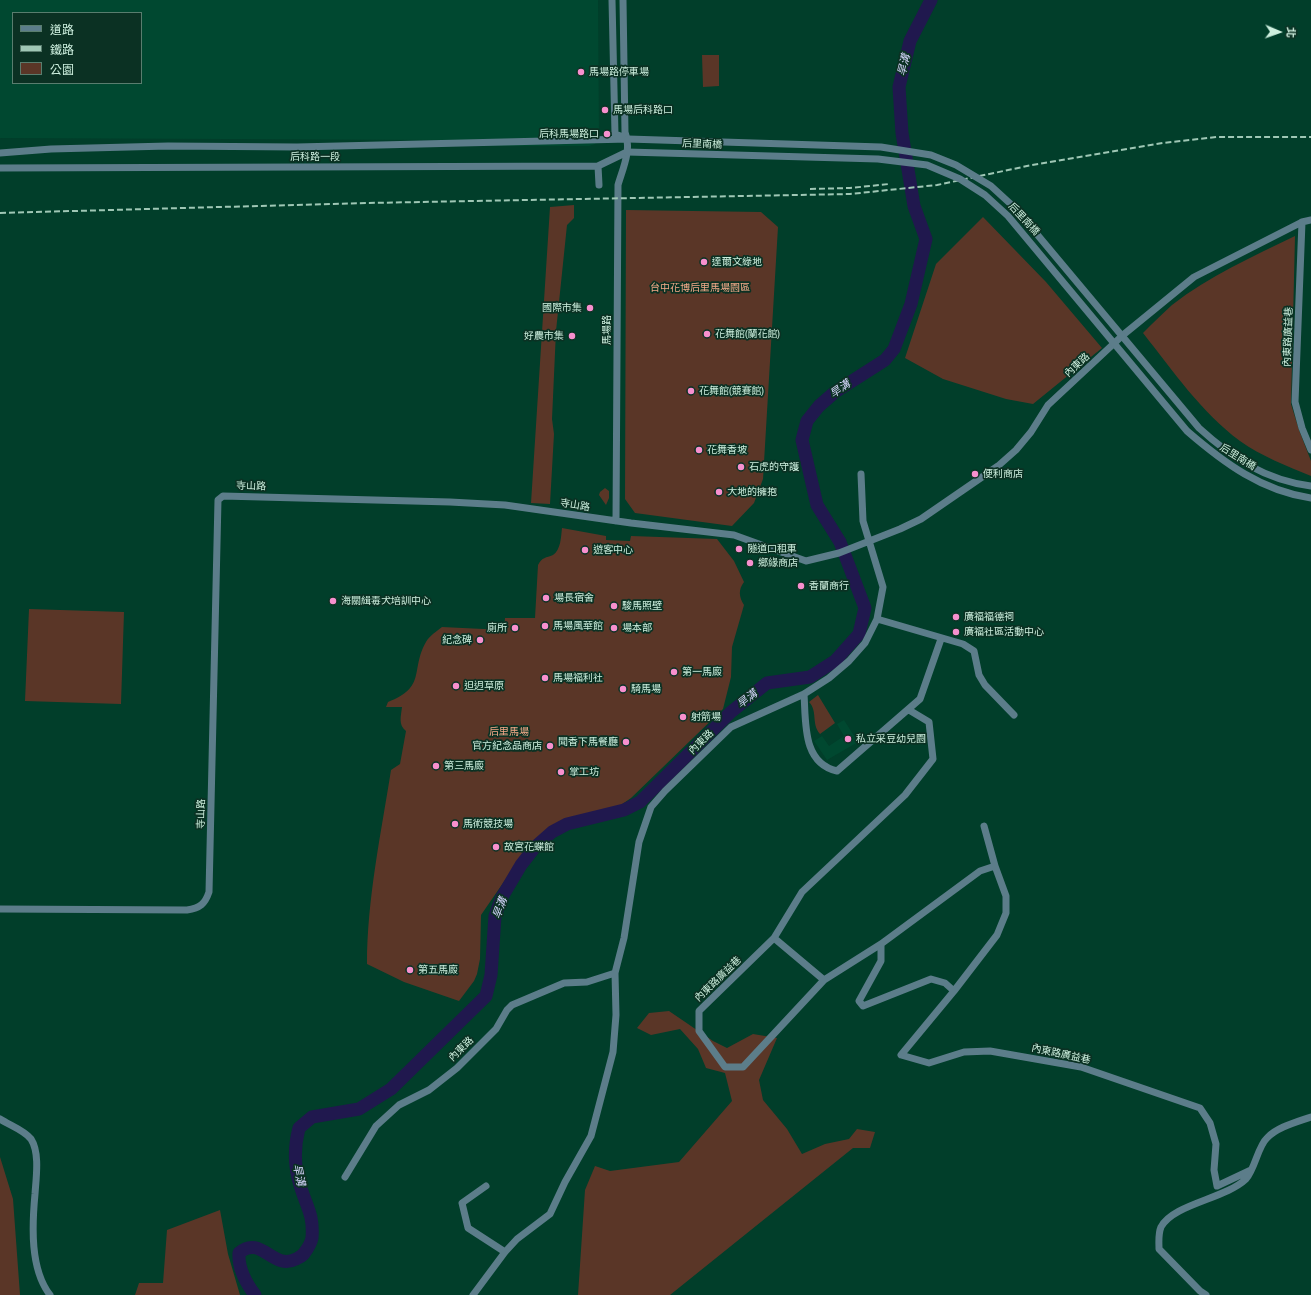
<!DOCTYPE html>
<meta charset="utf-8">
<style>
body{margin:0}
#map{position:relative;width:1311px;height:1295px;overflow:hidden;background:#013e2a;font-family:"Asap Condensed","Noto Sans TC",sans-serif}
canvas{display:block}
.legend{position:absolute;left:12px;top:12px;width:130px;height:72px;box-sizing:border-box;background:#0b3123;border:1px solid #597d6e;margin:0;padding:5px 7px;list-style:none;font-size:12px;color:#cdefde}
.legend li{display:flex;align-items:center;gap:8px;height:20px}
.legend b{width:20px;border:1px solid #597d6e}
.north{position:absolute;left:1259px;top:12px;width:40px;height:40px;-webkit-text-stroke:3px #0b3123;paint-order:stroke;rotate:92deg;font-size:11px;font-weight:700;line-height:16px;text-align:center;color:#cdefde}
.north::after{content:'';display:block;margin:auto;width:14px;height:18px;background:#cdefde;clip-path:polygon(50% 0,100% 100%,50% 72%,0 100%)}
</style>
<div id="map">
<canvas width="1311" height="1295"></canvas>
<ul class="legend">
<li><b style="height:5px;background:#5c7d8a"></b>道路</li>
<li><b style="height:5px;background:#9fc7b5"></b>鐵路</li>
<li><b style="height:11px;background:#5a3627"></b>公園</li>
</ul>
<div class="north">北</div>
</div>
<script>
const ctx = document.querySelector('canvas').getContext('2d');
ctx.lineJoin = 'round';
function fill(path, color) { ctx.fillStyle = color; ctx.fill(path, 'evenodd'); }
function strokePath(path, color, width, dash) { ctx.strokeStyle = color; ctx.lineWidth = width; ctx.lineCap = dash ? 'butt' : 'round'; ctx.setLineDash(dash || []); ctx.stroke(path); }
function write(font, color, halo, rows, align = 'center') {
  ctx.font = font + ' "Asap Condensed","Noto Sans TC",sans-serif'; ctx.lineWidth = 3.5; ctx.setLineDash([]); ctx.textBaseline = 'middle'; ctx.strokeStyle = halo; ctx.fillStyle = color; for (const [text, x, y, turn = 0] of rows) {
    ctx.save(); ctx.translate(x, y); ctx.rotate((+turn || 0) * Math.PI / 180); ctx.textAlign = isNaN(turn) ? turn : align; if (halo) ctx.strokeText(text, 0, 0); ctx.fillText(text, 0, 0); ctx.restore();
  }
}
fill(new Path2D(`
 M0,0h598l1,139 -4,5 -6,2h-103l-45,-6 -441,-2zM13,13h128v70h-128z
 M844,720l14,22 -31,18 -13,-19 8,-5 7,10 15,-10 -7,-12z`), '#004830');
fill(new Path2D(`
 M702,55h17v31l-16,1z
 M574,205v13l-7,7 -11,106 -4,88 2,15 -4,70 -19,-1 19,-296z
 M626,210l135,2 17,15 -15,252 -9,24 -22,23 -97,-13 -10,-14z
 M983,217l63,65 56,66 -69,56 -27,-5 -63,-20 -38,-21 31,-94z
 M1295,236l-4,168 8,26 12,31v15c-24,-10 -50,-20 -71,-35 -39,-29 -67,-70 -97,-108 9,-9 19,-19 29,-28 37,-29 80,-48 123,-69z
 M605,488l4,3v7l-3,7 -7,-10 1,-3z
 M562,528l44,8v4l24,1 1,-5 86,3 17,22 10,21c-6,8 -5,15 0,23l-12,42 -1,30 -8,32 -92,89 -10,7 -56,14 -14,8 -30,30 -40,58 -1,44 -3,15 -3,7 -15,20 -55,-19 -37,-18c0,-65 14,-130 24,-194l9,-6 6,-33c-8,-6 -5,-15 -4,-24h-16l2,-5c39,-15 22,-32 38,-60 3,-6 11,-11 16,-15l62,3 1,-12h30l3,-53c4,-8 8,-7 15,-10 8,-5 8,-19 9,-27z
 M29,609l95,3 -3,92 -96,-3z
 M818,695l17,28 -15,11c-9,-10 -2,-23 -11,-32z
 M669,1011l44,30 14,7 26,-14 24,4 -18,42 4,20 24,29 15,25 23,-10 24,-5 8,-10 18,3 -5,16h-17l-183,147h-92l7,-105 10,-24 15,5 69,-9 53,-61 -7,-28 -19,-5 -8,-19 -18,-20 -29,6 -14,-7 12,-15z
 M0,1157l13,42 7,96h-20z
 M220,1210l8,44 12,41h-105l4,-12h24l4,-53z`), '#5a3627');
strokePath(new Path2D(`
 M255,1295c-9,-12 -17,-26 -16,-42 22,-19 34,18 57,6 4,-2 7,-3 9,-7 3,-4 6,-9 7,-14 2,-24 -6,-32 -12,-53 -6,-19 -6,-38 -1,-57l13,-11 47,-8 32,-20 95,-93 5,-21 4,-59 7,-19 19,-32 14,-18 17,-15 15,-8 57,-14 16,-8 91,-90 36,-29 43,-6 25,-16 24,-27 6,-26 -25,-66 -23,-37 -15,-65 5,-19 12,-15 16,-14 50,-32 9,-11 17,-45 15,-65 -12,-33 -12,-73 -3,-46 11,-46 21,-41`), '#20184e', 13);
strokePath(new Path2D(`
 M612,0l3,134 11,4
 M0,153l51,-4 117,-3 129,1 331,-8
 M598,166l1,19
 M0,168l598,-2 29,-14
 M1302,222l-7,180 7,26 9,22
 M616,521l2,-336c5,-17 14,-36 7,-53l-2,-132
 M877,619l86,25 11,7 5,24 6,10 29,30
 M804,694c2,28 -2,69 33,77l83,-72 21,-60
 M909,710l20,12 4,37 -28,36 -103,97 -28,46 -75,73v20l26,36h18l81,-87 57,-36 99,-73 15,-5 11,30v17l-9,22 -43,56 -53,64 28,8 35,-11 26,-1 91,16 119,41 10,15 6,21 -2,26 3,16 34,-16
 M984,826l11,40
 M0,909l187,1c13,-2 18,-6 22,-18l9,-392 5,-4 227,6 55,3 126,18 103,12 72,26 33,-8 61,-24 21,-10 77,-53 18,-16 15,-18 17,-27 75,-70 71,-58 108,-55 9,-2
 M774,938l50,42
 M881,944v17l-22,40 4,5 68,-27 14,4 9,8
 M0,1119c9,6 24,11 31,20 9,14 5,39 4,55 -3,32 -5,75 15,101
 M345,1177l31,-51 23,-21 30,-15 28,-22 39,-39 11,-19 5,-5 52,-22 23,-1 28,-9
 M486,1186l-24,17 6,25 37,24
 M473,1295l32,-43 12,-13 33,-25 15,-32 26,-46 22,-84 3,-37 -1,-42 9,-35 15,-96 12,-35 14,-16 66,-64 73,-33 25,-16 20,-17 16,-18 12,-24 6,-32 -20,-66 -2,-47
 M1206,1295l-6,-4 -41,-42c0,-7 -1,-15 2,-22 12,-23 64,-28 85,-48 9,-10 12,-33 21,-41 10,-11 30,-16 44,-21`), '#5c7d8a', 7);
strokePath(new Path2D(`
 M810,189l40,-1 39,-4
 M0,213l367,-10 483,-9 87,-9 95,-20 131,-22 54,-6h94`), '#9fc7b5', 2, [6, 3]);
strokePath(new Path2D(`
 M628,139l253,8 50,8 25,10 35,21 24,22 184,220c33,30 66,52 112,58
 M627,152l251,7 49,6 33,14 25,16 23,21 179,215c37,32 75,60 124,67`), '#5c7d8a', 7);
for (const [x, y, r, color] of [
 [581,72,4,"#f790ce"],
 [605,110,4,"#f790ce"],
 [607,134,4,"#f790ce"],
 [704,262,4,"#f790ce"],
 [590,308,4,"#f790ce"],
 [707,334,4,"#f790ce"],
 [572,336,4,"#f790ce"],
 [691,391,4,"#f790ce"],
 [699,450,4,"#f790ce"],
 [741,467,4,"#f790ce"],
 [975,474,4,"#f790ce"],
 [719,492,4,"#f790ce"],
 [739,549,4,"#f790ce"],
 [585,550,4,"#f790ce"],
 [750,563,4,"#f790ce"],
 [801,586,4,"#f790ce"],
 [546,598,4,"#f790ce"],
 [333,601,4,"#f790ce"],
 [614,606,4,"#f790ce"],
 [956,617,4,"#f790ce"],
 [545,626,4,"#f790ce"],
 [515,628,4,"#f790ce"],
 [614,628,4,"#f790ce"],
 [956,632,4,"#f790ce"],
 [480,640,4,"#f790ce"],
 [674,672,4,"#f790ce"],
 [545,678,4,"#f790ce"],
 [456,686,4,"#f790ce"],
 [623,689,4,"#f790ce"],
 [683,717,4,"#f790ce"],
 [848,739,4,"#f790ce"],
 [626,742,4,"#f790ce"],
 [550,746,4,"#f790ce"],
 [436,766,4,"#f790ce"],
 [561,772,4,"#f790ce"],
 [455,824,4,"#f790ce"],
 [496,847,4,"#f790ce"],
 [410,970,4,"#f790ce"]
]) { const dot = new Path2D(); dot.arc(x, y, r, 0, 2 * Math.PI); ctx.fillStyle = color; ctx.fill(dot); strokePath(dot, '#0b3123', 1.5); }
write('10px', '#cdefde', '#0b3123', [
 ["馬場路停車場",589,72],
 ["馬場后科路口",613,110],
 ["后科馬場路口",599,134,"right"],
 ["達爾文綠地",712,262],
 ["國際市集",582,308,"right"],
 ["花舞館(蘭花館)",715,334],
 ["好農市集",564,336,"right"],
 ["花舞館(競賽館)",699,391],
 ["花舞香坡",707,450],
 ["石虎的守護",749,467],
 ["便利商店",983,474],
 ["大地的擁抱",727,492],
 ["隧道口租車",747,549],
 ["遊客中心",593,550],
 ["鄉緣商店",758,563],
 ["香蘭商行",809,586],
 ["場長宿舍",554,598],
 ["海關緝毒犬培訓中心",341,601],
 ["駿馬照壁",622,606],
 ["廣福福德祠",964,617],
 ["馬場風華館",553,626],
 ["廁所",507,628,"right"],
 ["場本部",622,628],
 ["廣福社區活動中心",964,632],
 ["紀念碑",472,640,"right"],
 ["第一馬廄",682,672],
 ["馬場福利社",553,678],
 ["𨑨迌草原",464,686],
 ["騎馬場",631,689],
 ["射箭場",691,717],
 ["私立采豆幼兒園",856,739],
 ["聞香下馬餐廳",618,742,"right"],
 ["官方紀念品商店",542,746,"right"],
 ["第三馬廄",444,766],
 ["掌工坊",569,772],
 ["馬術競技場",463,824],
 ["故宮花蝶館",504,847],
 ["第五馬廄",418,970]
], 'left');
write('10px', '#cdefde', '#0b3123', [
 ["后里南橋",702,144,2],
 ["后科路一段",315,157],
 ["后里南橋",1024,219,47],
 ["馬場路",607,330,-90],
 ["內東路廣益巷",1288,337,-88],
 ["內東路",1077,365,-43],
 ["后里南橋",1238,457,32],
 ["寺山路",251,486,2],
 ["寺山路",575,505,9],
 ["內東路",701,742,-44],
 ["寺山路",201,814,-89],
 ["內東路廣益巷",718,979,-44],
 ["內東路",461,1049,-44],
 ["內東路廣益巷",1061,1054,12]
]);
write('10px', '#f5aa8a', '#0b3123', [
 ["台中花博后里馬場園區",700,288],
 ["后里馬場",509,732]
]);
write('italic 11px', '#d1d2f6', '#0b3123', [
 ["旱溝",904,65,-76],
 ["旱溝",840,389,-35],
 ["旱溝",747,699,-38],
 ["旱溝",500,908,-70],
 ["旱溝",299,1175,78]
]);
</script>
